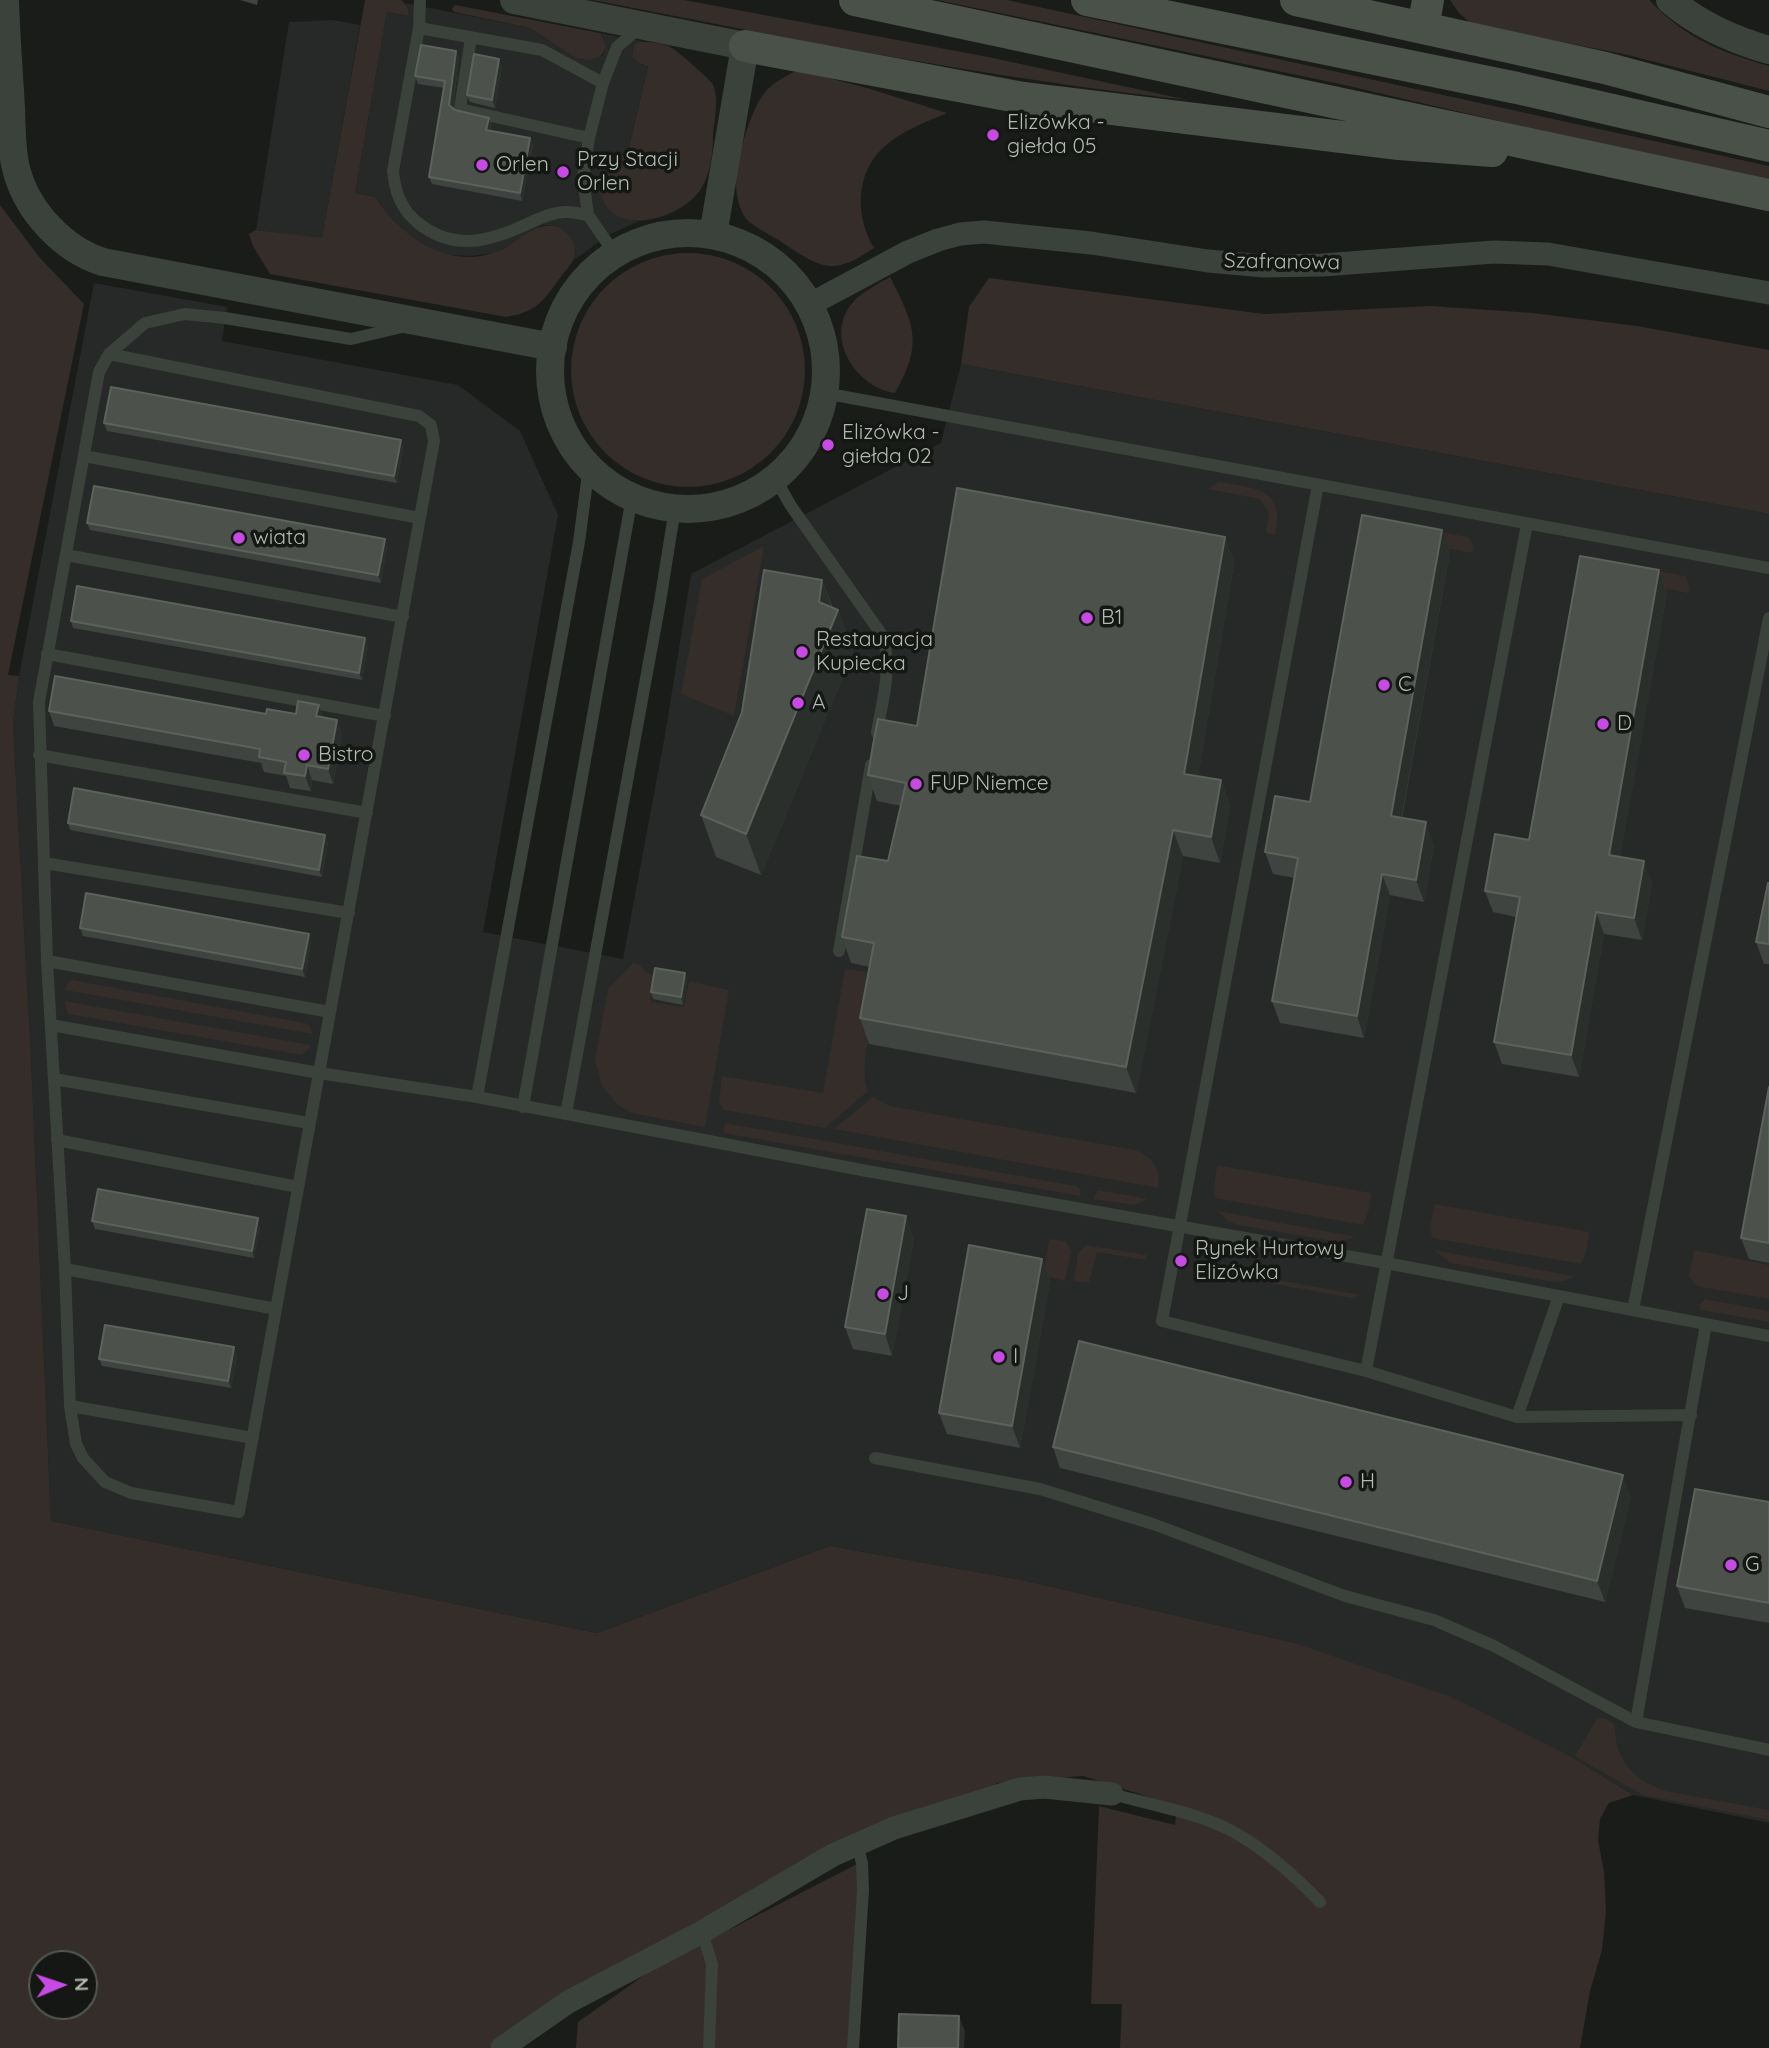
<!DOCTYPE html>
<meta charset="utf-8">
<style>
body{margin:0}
#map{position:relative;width:1769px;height:2048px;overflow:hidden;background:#1a1c1a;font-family:Quicksand,sans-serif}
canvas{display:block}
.north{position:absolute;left:28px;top:1950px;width:70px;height:70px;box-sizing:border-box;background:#151715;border:2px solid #535852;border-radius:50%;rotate:88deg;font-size:19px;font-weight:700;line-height:28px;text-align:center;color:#b0baae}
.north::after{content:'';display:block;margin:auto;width:24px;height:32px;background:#c84ae4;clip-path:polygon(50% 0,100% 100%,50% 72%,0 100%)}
</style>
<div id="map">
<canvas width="1769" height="2048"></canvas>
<div class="north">N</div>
</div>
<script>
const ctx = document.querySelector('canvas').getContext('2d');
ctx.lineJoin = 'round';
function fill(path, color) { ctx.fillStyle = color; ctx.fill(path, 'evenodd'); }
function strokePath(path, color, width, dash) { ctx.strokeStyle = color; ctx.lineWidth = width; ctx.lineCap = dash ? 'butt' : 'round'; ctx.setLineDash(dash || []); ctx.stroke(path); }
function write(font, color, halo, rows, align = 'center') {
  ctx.font = font + ' Quicksand,sans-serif'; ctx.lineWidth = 7; ctx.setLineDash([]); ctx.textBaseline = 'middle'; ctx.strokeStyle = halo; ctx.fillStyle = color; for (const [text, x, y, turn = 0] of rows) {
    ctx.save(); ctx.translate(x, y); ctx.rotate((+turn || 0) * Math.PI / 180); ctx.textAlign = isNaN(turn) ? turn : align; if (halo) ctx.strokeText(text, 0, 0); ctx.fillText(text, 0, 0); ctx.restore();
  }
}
fill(new Path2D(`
 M405,3l125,25 45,30 8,2 19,-4 3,-5 -1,-12 -4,-6 46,9 -12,2 -2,13 7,6 9,2 -21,90 -13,-2 -6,1 -3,4 29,63 7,-1 -34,16 -33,24 2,-10 -19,-24 -14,-1 -48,28 -23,3 -24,-1 -19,-7 -25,-17 -20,-21 -9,-13 -20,-4 32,-181 22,4 -1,-8z
 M332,20l28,5 -38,214 -66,-9 33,-208z
 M94,283l133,24 -5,34 236,44 62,46 38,84 -75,417 140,27 42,-224 26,-161 250,-131 20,-79 808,150v1309l-136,-28 -61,-38 -277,-114 -273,-63 -192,-34 -233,87 -546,-112 -20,-463 -18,-335 6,-47z`), '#262927');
fill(new Path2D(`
 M365,0h37l6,8 1,8 -22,-4 -32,181 20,4c26,39 72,73 121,55 19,-7 40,-33 62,-25 5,2 9,6 12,10 13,17 0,28 -10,41 -9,12 -16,24 -29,31 -8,5 -16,6 -25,8l-236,-43 -17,-28 -4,-12 7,-4 66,8z
 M593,0h91l304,57 200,43c-200,-22 -397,-61 -595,-100z
 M937,0h70l762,166v14l-132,-27 -297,-69z
 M1450,0h199c38,39 69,51 120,66v25l-145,-37 -151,-29 -14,-12z
 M455,5l145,28c15,22 -6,31 -25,25l-45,-30 -76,-16 -2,-3z
 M641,42c8,0 24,1 31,6 5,2 38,32 40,35 8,13 2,38 1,53 0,19 -3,41 -14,56 -20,26 -80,45 -96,8 -4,-9 -5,-17 -3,-27 2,-7 3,-13 8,-19l19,1 21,-89 -9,-3 -7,-6 2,-13z
 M798,70l69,18 80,25c-21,9 -46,18 -63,34 -29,26 -29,69 -10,101 -41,28 -52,21 -91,-5 -12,-8 -26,-14 -37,-24 -7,-11 -10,-23 -10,-36 0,-22 15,-76 30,-92 8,-9 20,-15 32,-21z
 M0,205l40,53 44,46 -76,371 11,1 -6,47 18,335 20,463 546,112 233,-87 192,34 273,63 154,53 123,61 61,38 -24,8 -9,16 -2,21 6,32 2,40 -4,38 -12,41 -10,57h-460l2,-44h-31l8,-198 76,19 2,-19 -94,-30 -86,7 -22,19 -81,26 -392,220h-502zM42,1964h42v42h-42z
 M571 370a117 117 0 1 1 234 0a117 117 0 1 1-234 0Z
 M890,277c24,47 34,66 5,116 -37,-5 -70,-52 -45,-87 9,-13 27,-21 40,-29z
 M989,278l275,36 167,-8 102,7 104,13 132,24v164l-808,-150 8,-57z
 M1219,482c36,6 67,6 56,53l-9,-2 3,-20 -9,-14 -53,-10z
 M1423,529l45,8 6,10 -1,6 -56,-10z
 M764,546l-30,170 -53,-22 21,-115z
 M1640,568l46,8 4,14 -2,3 -54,-10z
 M633,963l6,1 7,8 8,4 -4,26 34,5 5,-26 40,9 -24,137 -74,-14 -13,-8 -16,-19 -7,-27 13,-70z
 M845,969l37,5c-5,27 -25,94 -14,117l-43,37 -101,-18 -5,-7 3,-27 101,17z
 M72,980l233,43 5,3 2,8 -247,-44 2,-6z
 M65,1001l245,44v3l-8,7 -234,-41z
 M873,1097l17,9 245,44c18,7 26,19 23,38l-324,-59z
 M725,1123l351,63 5,4 -1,6 -357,-63z
 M1217,1165l154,28 -1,13 -7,19 -148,-27 -1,-10z
 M1098,1190l50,9 -14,6 -41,-6z
 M1435,1204l154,28 -3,21 -5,11 -149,-26 -2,-12z
 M1218,1211l138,26 -18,5 -99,-17 -10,-3z
 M1049,1239l17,2 5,10 -6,30 -21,-5z
 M1087,1245l59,10v5l-49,-8 -8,31 -15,-2 4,-28z
 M1434,1250l140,26 -9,5 -13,1 -102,-19z
 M1694,1250l75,15v34l-73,-13 -7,-10z
 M1200,1266l161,29 -10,3 -147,-27z
 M1705,1299l64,12v11l-69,-12v-6z
 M1604,1718l9,5c3,7 2,15 4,22 6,25 26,38 49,46l103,19v10l-126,-25 -68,-39 22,-37z
 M859,1863l-11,185h-272l2,-26 75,-53z`), '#342d2a');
strokePath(new Path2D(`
 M420,0l-1,28 -26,143c2,21 8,38 25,52 35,28 70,19 107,2 13,-6 27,-13 42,-13 7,0 14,2 21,3
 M419,28l123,22 61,33
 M471,38l-11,71 129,29
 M615,254l-27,-39 -5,-37 6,-40 14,-55 14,-36 22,-19
 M109,354l36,-31 40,-9 40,4 126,21 51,-12
 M824,393l945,175
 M84,456l336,62
 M775,478l16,28 91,129c11,32 0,66 -5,98
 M1318,485l-156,836 204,50 151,46 174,-2
 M66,555l337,62
 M47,654l338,62
 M39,755l328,58
 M44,863l305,50
 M839,951l32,-186
 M47,961l283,51
 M51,1025l268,48 -43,236 -211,-40 -18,-308 -8,-259 60,-330 10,-18 310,62 12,9 3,16 -5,27 -110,605 158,24 390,74 519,92 383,73
 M54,1079l255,44
 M477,1097l102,-555 10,-76
 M523,1107l109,-610
 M566,1114l94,-512 15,-94
 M57,1140l241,47
 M65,1269l5,137 6,38 7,14 22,24 26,11 108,19 37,-203
 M1633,1310l136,-692
 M1366,1371l161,-847
 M70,1406l183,32
 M1517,1417l42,-121
 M875,1458l165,31 113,35 192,72 89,24 60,26 142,76 133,28
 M1636,1722l70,-398
 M1112,1794c40,11 83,18 120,37 33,18 62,44 88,71
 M702,1932l10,32 -3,84
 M853,2048l10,-158 -1,-27 -5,-19`), '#3b413b', 12);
strokePath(new Path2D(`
 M809,305l99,-53 30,-12 22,-6 24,-2 107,11 117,18 56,5 59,-1 171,-13 54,2 221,39
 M502,2048l66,-46 134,-70 131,-77 61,-27 126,-39 24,-2 68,7`), '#3b413b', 23);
strokePath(new Path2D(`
 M5,0c1,36 4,72 6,108 1,21 0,44 6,64 11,40 47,78 86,90l450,85
 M514,0l231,46 -32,189
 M1670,0c28,24 64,40 99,50
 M550 371a138 138 0 1 1 276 0a138 138 0 1 1-276 0Z`), '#3b413b', 28);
strokePath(new Path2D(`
 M855,0l914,195
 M1087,0l430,88 252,58
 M1296,0l309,68 164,44
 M1423,28l5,-28
 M745,46l278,52 376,46 93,7`), '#4a5149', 32);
fill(new Path2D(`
 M240,0h18l-1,5z
 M456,51l3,7 -6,50 2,2 34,8 2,7 -1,6 40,7 3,8 -11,55 -90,-17 -3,-7 15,-89 -26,-4 -3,-8z
 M502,66l-7,42 -25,-6 -3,-7z
 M104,423l299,24 -6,36 -290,-52z
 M87,523l300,23 -6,37 -291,-53z
 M1225,537l9,26 -36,213 23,4 9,26 -10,57 -37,-7 -47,237 -267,-49 -9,-26 10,-51 -19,-4 -9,-26 46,-76 13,-55 -24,-5 -9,-26 49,-49z
 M1450,552l-48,266 32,26 -10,58 -34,-7 -26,143 -84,-15 -8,-22 23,-123 -22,-4 -8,-22 45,-50z
 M1659,570l8,22 -47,265 32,26 -10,57 -38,-6 -25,143 -77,-13 -8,-22 22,-125 -23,-5 -8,-21 44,-51z
 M822,580l11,28 5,2 15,42 -92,223 -45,-18 -15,-42z
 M71,621l297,25 -6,34 -289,-52z
 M319,705l4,13 14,2 5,15 -9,49 -21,-4 -1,11 -21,-3 -4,-12 -22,-4 -3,-9 -207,-37 -5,-15 217,3h30z
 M68,823l260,19 -6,35 -252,-47z
 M1769,883v81h-5l-8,-22z
 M80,928l231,14 -6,35 -222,-41z
 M685,973l2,8 -4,24 -30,-6 -2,-7z
 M1769,1087v176l-20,-4 -8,-21z
 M92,1221l168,5 -6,32 -159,-29z
 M914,1238l-22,118 -39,-7 -8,-22z
 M1042,1259l8,22 -30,167 -73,-14 -8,-21z
 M237,1355l-6,33 -129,-22 -3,-7z
 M1053,1447l578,50 -26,105 -545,-134z
 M1769,1502v121l-84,-15 -8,-22z`), '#3f4440');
fill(new Path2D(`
 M456,51l3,7 -7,55 -3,-8z
 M499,59l3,7 -7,42 -3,-8z
 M489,118l2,7 -2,13 -3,-8z
 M530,138l3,8 -11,55 -2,-8z
 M401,440l2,7 -6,36 -3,-7z
 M1442,530l8,22 -52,285 -7,-21z
 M1225,537l9,26 -40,237 -10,-26z
 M385,539l2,7 -6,37 -3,-8z
 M1659,570l8,22 -50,285 -8,-22z
 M822,580l13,36 3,-6 15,42 -92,223 -15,-41 73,-232z
 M365,638l3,8 -6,34 -3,-7z
 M319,705l5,15 -8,-4z
 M337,720l5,15 -9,49 -5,-15z
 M307,765l5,15 -1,11 -6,-15z
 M1221,780l9,26 -10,57 -9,-26z
 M1426,822l8,22 -10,58 -8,-22z
 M1173,830l10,26 -47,237 -10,-26z
 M325,835l3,7 -6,35 -3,-7z
 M1644,861l8,22 -10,57 -8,-22z
 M1382,874l8,21 -26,143 -7,-22z
 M1596,912l8,22 -25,143 -8,-22z
 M309,934l2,8 -6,35 -3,-8z
 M685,973l2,8 -4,24 -2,-8z
 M906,1216l8,22 -22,118 -7,-22z
 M258,1218l2,8 -6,32 -2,-7z
 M1042,1259l8,22 -30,167 -8,-22z
 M234,1347l3,8 -6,33 -3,-7z
 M1623,1475l8,22 -26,105 -8,-21z
 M959,2016l6,15 -1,17h-6z`), '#2b2f2c');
const building = new Path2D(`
 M421,45l35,6 -7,54 6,5 34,8 -3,12 44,8 -10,55 -91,-16 16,-96 -30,-5z
 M474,54l25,5 -7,41 -25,-5z
 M111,387l290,53 -7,36 -290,-53z
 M94,486l291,53 -7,36 -291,-52z
 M957,488l268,49 -41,237 37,6 -10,57 -38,-7 -47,237 -266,-49 14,-75 -32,-6 15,-81 31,5 18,-78 -38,-8 5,-30 5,-26 39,7z
 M1362,515l80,15 -51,286 35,6 -10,58 -34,-6 -25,142 -85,-15 26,-143 -33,-6 10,-56 35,6z
 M1580,556l79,14 -50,285 35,6 -10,57 -38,-6 -25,143 -77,-13 26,-145 -35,-6 10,-57 34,6z
 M764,570l58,10 -3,22 19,8 -92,224 -45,-19 41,-103z
 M77,586l288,52 -6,35 -288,-52z
 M55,676l211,38 1,-5 29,5 2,-13 21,4 -3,11 21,4 -9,49 -21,-4 -2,11 -21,-3 2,-11 -27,-5 1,-8 -211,-38z
 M74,788l251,47 -6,35 -251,-47z
 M1768,883h1v61l-13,-2z
 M86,893l223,41 -7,35 -222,-41z
 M655,968l30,5 -4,24 -30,-5z
 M1769,1087v156l-28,-5z
 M98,1189l160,29 -6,33 -160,-30z
 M867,1209l39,7 -21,118 -40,-7z
 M969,1245l73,14 -30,167 -73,-13z
 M105,1325l129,22 -6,34 -129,-22z
 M1079,1341l544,134 -26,106 -544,-134z
 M1695,1489l74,13v101l-92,-17z
 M899,2014l60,2 -1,32h-60z`);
fill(building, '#4c514c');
strokePath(building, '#5b615b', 2);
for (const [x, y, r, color] of [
 [993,135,7,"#c84ae4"],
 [482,165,7,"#c84ae4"],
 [563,172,7,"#c84ae4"],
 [828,445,7,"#c84ae4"],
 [239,538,7,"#c84ae4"],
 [1087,618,7,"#c84ae4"],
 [802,652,7,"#c84ae4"],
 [1384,685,7,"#c84ae4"],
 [798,703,7,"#c84ae4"],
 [1603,724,7,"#c84ae4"],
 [304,755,7,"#c84ae4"],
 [916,784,7,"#c84ae4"],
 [1181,1261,7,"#c84ae4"],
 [883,1294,7,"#c84ae4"],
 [999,1357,7,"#c84ae4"],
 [1346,1482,7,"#c84ae4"],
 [1731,1565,7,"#c84ae4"]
]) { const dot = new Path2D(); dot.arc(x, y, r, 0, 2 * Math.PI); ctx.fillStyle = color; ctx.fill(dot); strokePath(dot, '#151715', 2.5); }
write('21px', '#b0baae', '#151715', [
 ["Elizówka -",1007,123],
 ["giełda 05",1007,147],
 ["Przy Stacji",577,160],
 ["Orlen",577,184],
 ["Orlen",496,165],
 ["Elizówka -",842,433],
 ["giełda 02",842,457],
 ["wiata",253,538],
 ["B1",1101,618],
 ["Restauracja",816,640],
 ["Kupiecka",816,664],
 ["C",1398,685],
 ["A",812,703],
 ["D",1617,724],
 ["Bistro",318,755],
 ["FUP Niemce",930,784],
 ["Rynek Hurtowy",1195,1249],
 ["Elizówka",1195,1273],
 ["J",897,1294],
 ["I",1013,1357],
 ["H",1360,1482],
 ["G",1745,1565]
], 'left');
write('21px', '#b0baae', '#151715', [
 ["Szafranowa",1282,262,1]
]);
</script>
